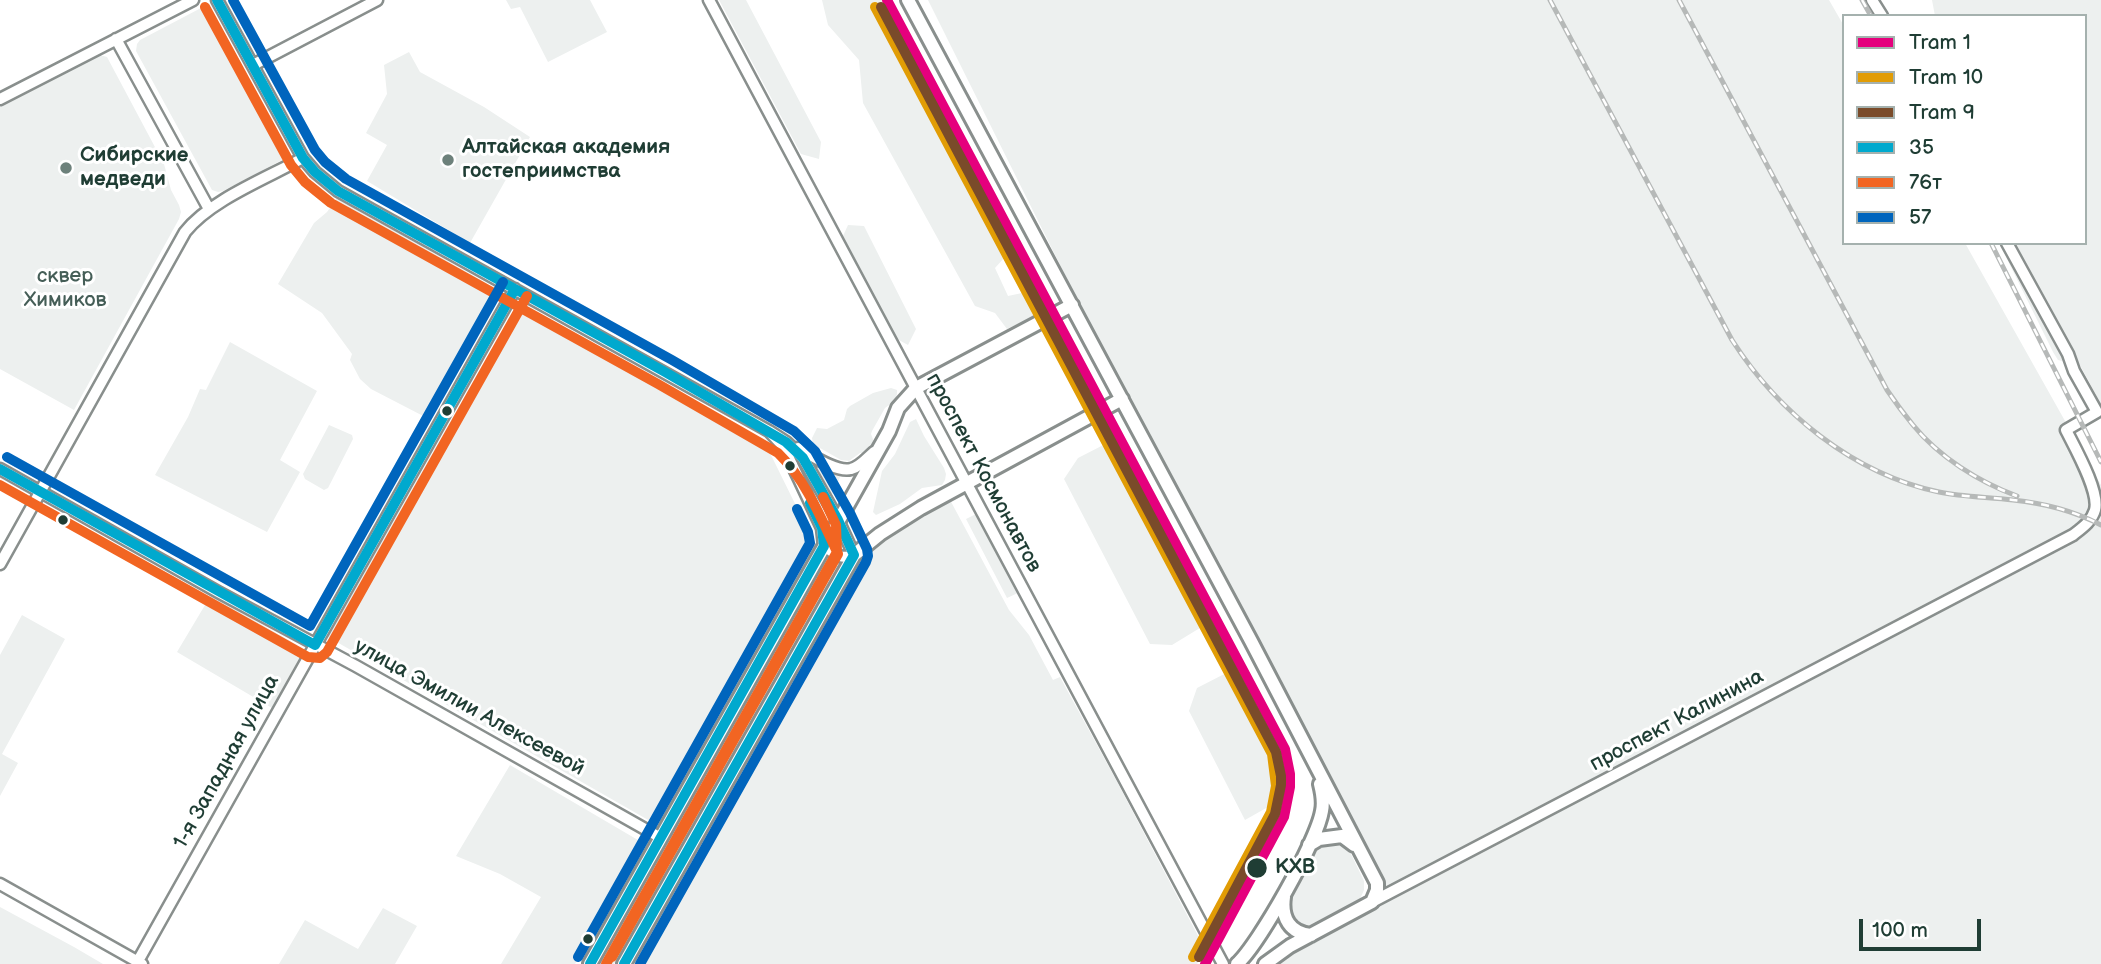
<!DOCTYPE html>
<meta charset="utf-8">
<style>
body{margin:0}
#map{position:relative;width:2101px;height:964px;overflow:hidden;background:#fff;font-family:"Balsamiq Sans",sans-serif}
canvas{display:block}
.legend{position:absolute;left:1842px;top:14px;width:245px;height:231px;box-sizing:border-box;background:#fff;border:2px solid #a5b1ae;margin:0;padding:9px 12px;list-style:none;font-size:21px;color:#1f3d34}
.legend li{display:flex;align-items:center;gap:14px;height:35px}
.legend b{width:35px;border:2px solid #a5b1ae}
.scale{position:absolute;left:1859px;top:919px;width:122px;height:32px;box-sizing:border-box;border:4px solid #1f3d34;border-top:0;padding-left:9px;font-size:21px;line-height:24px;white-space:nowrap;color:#1f3d34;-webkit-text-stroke:5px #fff;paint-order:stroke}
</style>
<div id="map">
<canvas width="2101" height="964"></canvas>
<ul class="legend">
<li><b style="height:9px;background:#e5007d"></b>Tram 1</li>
<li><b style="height:9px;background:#e19c05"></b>Tram 10</li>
<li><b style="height:9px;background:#7a4b2a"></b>Tram 9</li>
<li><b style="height:9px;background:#00a9ce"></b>35</li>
<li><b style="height:9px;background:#f26522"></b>76т</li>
<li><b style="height:9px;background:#0065bd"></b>57</li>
</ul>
<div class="scale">100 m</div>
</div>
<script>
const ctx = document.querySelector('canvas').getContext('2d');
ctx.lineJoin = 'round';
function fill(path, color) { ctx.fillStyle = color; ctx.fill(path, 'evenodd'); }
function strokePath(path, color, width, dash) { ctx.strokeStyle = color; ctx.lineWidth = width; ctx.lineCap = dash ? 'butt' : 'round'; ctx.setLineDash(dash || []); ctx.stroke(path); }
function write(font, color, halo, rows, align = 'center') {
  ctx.font = font + ' "Balsamiq Sans",sans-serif'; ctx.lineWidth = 6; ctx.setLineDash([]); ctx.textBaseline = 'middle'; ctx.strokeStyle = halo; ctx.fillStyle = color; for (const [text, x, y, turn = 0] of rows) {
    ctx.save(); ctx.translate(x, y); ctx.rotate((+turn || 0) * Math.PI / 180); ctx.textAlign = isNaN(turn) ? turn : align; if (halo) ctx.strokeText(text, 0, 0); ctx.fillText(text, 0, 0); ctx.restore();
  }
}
fill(new Path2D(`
 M506,0h84l17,32 -59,30 -28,-55 -9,2z
 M719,0h27l75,142 -2,17 -18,-5z
 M822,0h60l131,248 -18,20 13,28 28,-6 12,20 -41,19 -12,-16 -20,-7 -112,-203 -4,-43 -31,-35z
 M928,0h901l15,26v217h121l136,242v479h-824l18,-14 98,-51 -24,-42 -296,-566z
 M1932,0h169v404l-87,-161h71v-227h-150z
 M201,8h6l5,2 75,139 -1,7 -4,4 -59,31 -5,1 -6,-2 -76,-139 1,-7 3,-4z
 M409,52l11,20 64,35 46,30 -60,106 -103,-62 20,-36 -21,-12 21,-39 -3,-29z
 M100,55l7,2 57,107 7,26 8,15 2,7 -2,7 -105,191 -74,-41v-262z
 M337,198l151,86 7,6 2,7 -3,7 -65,115 -58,-30 -11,-10 -10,-19 2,-6 -30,-41 -44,-29 36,-61 13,-11z
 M848,225l16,1 52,103 -8,16 -11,-6 -54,-103z
 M1999,243h6l56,106 1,12 -4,-1 -5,-8z
 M522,307l145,82 17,6 78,47 8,11 38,77 3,16 -18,33 -8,6 -135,236 -322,-184 186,-328z
 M230,342l87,49 -37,69 20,12 -33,60 -112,-57 33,-58 12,-28 6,1z
 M891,388l6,2v4l-2,7 -10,7 -13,23 -1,3 3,8 -8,11h-6l-11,8 -8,-1 -28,-16 -1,-6 5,-10 10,1 17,-9 3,-11 3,-3 23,-13z
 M916,419l8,17 20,32 2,6 -1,6 -3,5 -20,3 -22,16 -24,11 -3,-3 9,-41 13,-17 15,-32z
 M329,425l23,10 1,4 -25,49 -4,2 -19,-11 -2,-5z
 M1117,438l96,182 -41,25 -22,-1 -86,-165 14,-21z
 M814,463l14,8 13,4 -9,20z
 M949,498l60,112 20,25 24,45 7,-3 55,101 90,171 -8,15h-559l196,-344 -1,-12 17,-31 16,-23 18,-16z
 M978,513l42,79 -13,6 -41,-79z
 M830,558l6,4 1,8 -223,394h-18l226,-403z
 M211,595l86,50 4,10 -29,53 -95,-56z
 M22,615l43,24 -63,115 16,9 -18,33v-141z
 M1236,668l43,83 3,27 -7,25 -30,17 -56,-109 8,-23z
 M510,765l133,78 -68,121h-74l40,-67 -41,-23 -44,-18z
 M1336,841l8,3 8,12 12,25v9l-4,9 -54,28h-6l-5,-3 -5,-12 -1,-16 29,-51z
 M0,907l74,40 29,17h-103z
 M383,908l34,18 -22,38h-116l26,-44 53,29z`), '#edf0ef');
const minor = new Path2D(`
 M217,0l86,158 12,14 23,19 431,240 17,11 17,16 35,62 16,35c-15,5 -18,-1 -30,-9l-2,-18 -23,-49 -16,-33 -14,-15
 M709,0l514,964
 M1872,0l10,16
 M116,39l93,170
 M253,65l124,-65
 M0,99l193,-99
 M798,448c13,7 39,25 53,21 9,-2 16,-11 23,-17
 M0,469l218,123 138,74 305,172
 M0,564l185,-332c25,-32 82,-54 118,-74
 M0,884l142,80
 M1372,902l701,-367c9,-7 19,-14 22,-25 5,-18 -20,-62 -29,-80l31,-18 -23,-41 -6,-17 -61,-111
 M138,961l377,-672`);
const major = new Path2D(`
 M908,0l343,641 126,242v7l-5,12 -82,44 -25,18
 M1309,845l10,-6 23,-3 12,9
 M1284,897c-3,21 6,36 27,38
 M590,964l299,-533 9,-23 18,-20 156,-83
 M624,964l230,-409 26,-21 41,-26 201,-109
 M1237,964c22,-20 80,-123 85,-153 2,-9 0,-19 -2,-27`);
strokePath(minor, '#898f8d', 15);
strokePath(major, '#898f8d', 18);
strokePath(minor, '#fff', 10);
strokePath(major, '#fff', 12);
const rail = new Path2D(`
 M1550,0l182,340c46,72 121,134 207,152 24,5 50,5 74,8 30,3 61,11 88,25
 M1679,0l208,390c8,12 17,24 26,35 26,32 66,57 104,71
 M1862,0l9,16
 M1991,243l110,219`);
strokePath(rail, '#b6b9b8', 5);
strokePath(rail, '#fff', 2.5, [8]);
strokePath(new Path2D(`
 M217,0l86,158 12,14 23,19 327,181 121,70 17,16 35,62 16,35 -230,409
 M0,469l315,176 200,-356
 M590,964l234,-418 -2,-18 -12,-25`), '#00a9ce', 10);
strokePath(new Path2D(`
 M205,7l86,158 14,17 26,21 327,181 120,69c28,27 44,67 60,101l-226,403
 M0,485l308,172 12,1 7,-6 200,-356
 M606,964l231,-412 -1,-27 -13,-28`), '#f26522', 10);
strokePath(new Path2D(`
 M233,0l82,150 10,12 21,17 326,181 122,71 21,20 35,62 17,36 1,7 -2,6 -226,402
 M7,457l303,169 193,-344
 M578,957l232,-414 -2,-11 -11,-23`), '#0065bd', 10);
strokePath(new Path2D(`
 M887,0l398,749 5,25v13l-6,30 -79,147`), '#e5007d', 10);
strokePath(new Path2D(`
 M875,7l397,747 4,32 -5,26 -78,145`), '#e19c05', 10);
strokePath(new Path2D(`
 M881,7l395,745 5,24v9l-6,29 -76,143`), '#7a4b2a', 10);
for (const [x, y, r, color] of [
 [448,160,7,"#6d817b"],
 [66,168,7,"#6d817b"],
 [447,411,6,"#1f3d34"],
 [790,466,6,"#1f3d34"],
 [63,520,6,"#1f3d34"],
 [1257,868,11,"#1f3d34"],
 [588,939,6,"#1f3d34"]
]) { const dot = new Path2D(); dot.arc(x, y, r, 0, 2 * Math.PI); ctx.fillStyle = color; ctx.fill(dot); strokePath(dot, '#fff', 2.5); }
write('bold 21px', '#1f3d34', '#fff', [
 ["Алтайская академия",462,148],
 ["гостеприимства",462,172],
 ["Сибирские",80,156],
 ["медведи",80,180]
], 'left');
write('21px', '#455e57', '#fff', [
 ["сквер",65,277],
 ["Химиков",65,301]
]);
write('21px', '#1f3d34', '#fff', [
 ["проспект Космонавтов",983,473,62],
 ["улица Эмилии Алексеевой",469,708,29],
 ["проспект Калинина",1677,721,-28],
 ["1-я Западная улица",227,762,-61]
]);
write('bold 21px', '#1f3d34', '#fff', [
 ["КХВ",1275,868]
], 'left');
</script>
